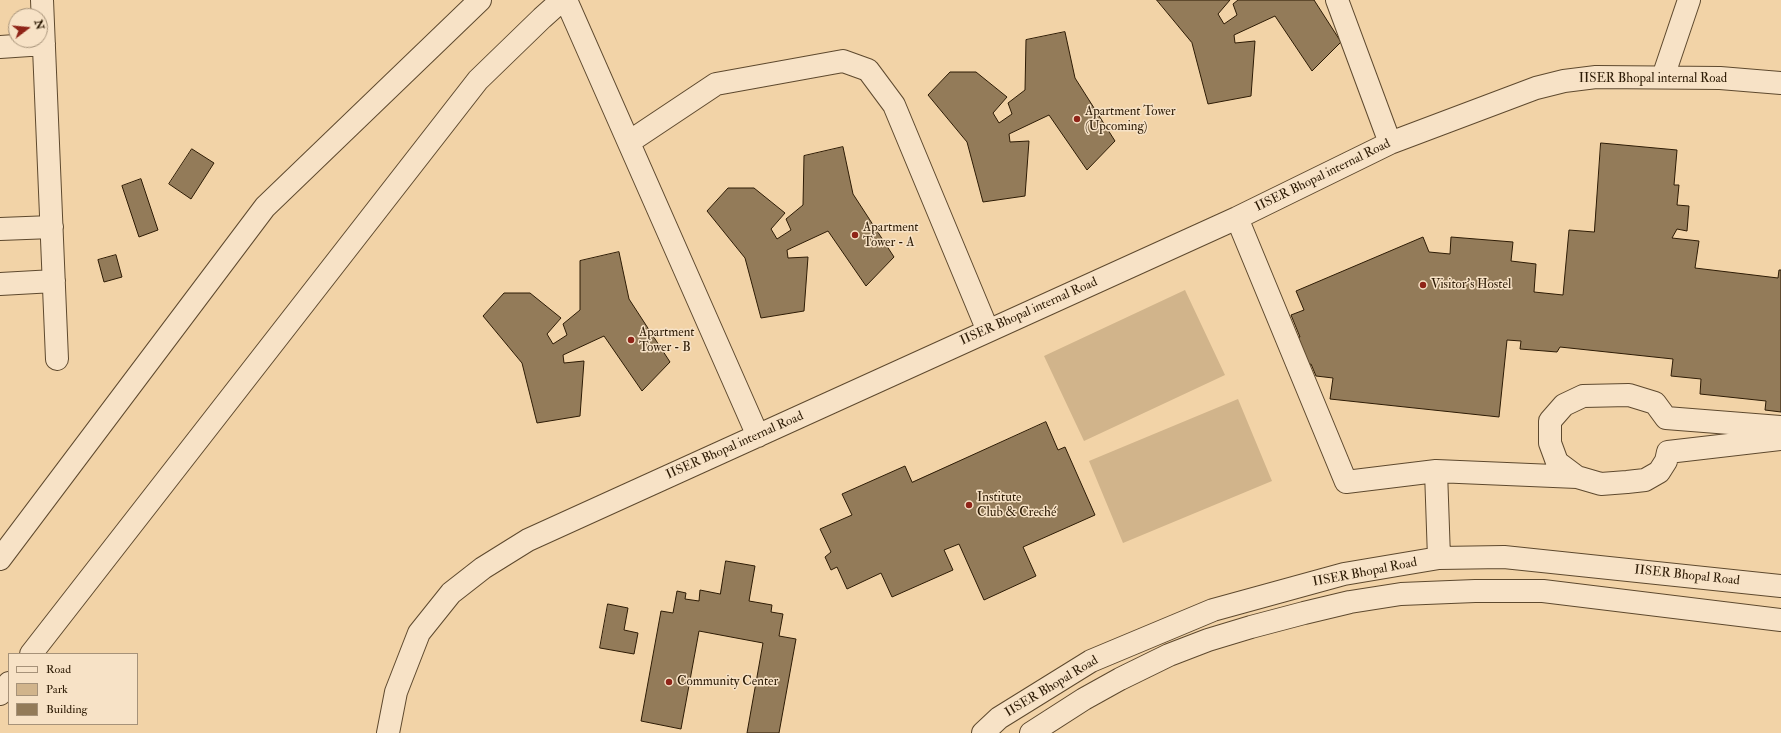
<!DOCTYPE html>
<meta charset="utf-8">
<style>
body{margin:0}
#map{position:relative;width:1781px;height:733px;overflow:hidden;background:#f2d3a7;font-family:"IM FELL Double Pica",serif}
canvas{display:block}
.legend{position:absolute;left:8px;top:653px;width:130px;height:72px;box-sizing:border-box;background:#f7e2c6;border:1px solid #a69279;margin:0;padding:5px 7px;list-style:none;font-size:12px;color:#2d1b05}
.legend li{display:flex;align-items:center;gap:8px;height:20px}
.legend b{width:20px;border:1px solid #a69279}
.north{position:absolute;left:8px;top:8px;width:40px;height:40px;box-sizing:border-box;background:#f7e2c6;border:1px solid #a69279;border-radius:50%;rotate:74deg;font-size:11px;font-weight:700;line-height:16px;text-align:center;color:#2d1b05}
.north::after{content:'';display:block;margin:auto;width:14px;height:18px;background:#8f2418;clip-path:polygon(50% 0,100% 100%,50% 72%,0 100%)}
</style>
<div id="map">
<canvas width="1781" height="733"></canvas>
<ul class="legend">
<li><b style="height:5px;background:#f7e2c6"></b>Road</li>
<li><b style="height:11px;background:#d1b48b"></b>Park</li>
<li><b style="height:11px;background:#937b59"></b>Building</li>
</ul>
<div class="north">N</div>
</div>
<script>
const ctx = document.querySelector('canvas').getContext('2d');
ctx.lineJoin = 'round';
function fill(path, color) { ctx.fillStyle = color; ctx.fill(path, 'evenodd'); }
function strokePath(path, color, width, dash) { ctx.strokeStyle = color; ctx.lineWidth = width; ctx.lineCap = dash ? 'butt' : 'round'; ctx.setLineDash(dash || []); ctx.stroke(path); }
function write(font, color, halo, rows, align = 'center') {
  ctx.font = font + ' "IM FELL Double Pica",serif'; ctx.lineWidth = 3; ctx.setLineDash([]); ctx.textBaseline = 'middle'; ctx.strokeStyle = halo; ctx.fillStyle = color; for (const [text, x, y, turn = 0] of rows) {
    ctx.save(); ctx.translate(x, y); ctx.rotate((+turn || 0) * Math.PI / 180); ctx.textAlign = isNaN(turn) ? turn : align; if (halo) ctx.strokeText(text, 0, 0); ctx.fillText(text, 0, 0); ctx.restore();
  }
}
fill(new Path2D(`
 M1185,290l40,85 -141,66 -40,-85z
 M1238,399l34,82 -149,62 -34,-82z`), '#d1b48b');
const building = new Path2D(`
 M1157,0h73l-12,14 6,10 13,-9 -4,-11 5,-4h76l27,42 -29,29 -37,-55 -41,19 1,8 20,-2 -4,55 -43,8 -16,-61z
 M1065,32l10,46 40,63 -28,29 -38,-55 -40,19 1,8 19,-1 -4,55 -42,6 -16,-60 -39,-47 22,-23h26l31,25 -14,16 6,10 13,-9 -4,-11 17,-13 1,-50z
 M1601,143l76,7 -3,35h5l-2,20 12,1 -2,25 -10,-2 -5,9 27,3 -4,27 83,10 1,-8h2v142l-16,-2 1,-9 -66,-7 1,-15 -30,-3 2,-17 -113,-12 -3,5 -37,-3 1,-8 -14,-1 -8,77 -169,-18 3,-21 -17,-2 -5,-12 -5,2 -11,-27 5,-2 -9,-22 13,-5 -8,-19 127,-54 6,15 21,2 1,-17 62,5 -2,19 25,3 -2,28 29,3 6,-65 25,2z
 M843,147l10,47 41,63 -28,29 -38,-55 -41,19 1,8 20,-1 -4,54 -43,7 -16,-60 -38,-47 21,-23h26l31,25 -14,16 6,10 14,-9 -5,-11 17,-14 1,-49z
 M192,149l22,14 -23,36 -22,-15z
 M141,179l17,51 -19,7 -17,-51z
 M619,252l10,47 41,63 -28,29 -38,-55 -41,19 1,8 20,-2 -4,55 -43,7 -15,-60 -39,-47 21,-23h26l31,25 -14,16 6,10 14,-9 -4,-11 17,-14v-49z
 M116,255l6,22 -18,5 -6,-22z
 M1046,422l12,28 7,-3 30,68 -72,32 13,29 -52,24 -25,-56 -15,6 9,20 -61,27 -11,-24 -34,16 -10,-22 -6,3 -6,-13 6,-5 -11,-23 32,-14 -10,-21 63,-28 7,16z
 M726,561l29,5 -6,35 23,4 -1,7 12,2 -4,22 17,3 -17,94h-32l16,-90 -64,-12 -18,98 -40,-8 20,-110 12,2 4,-22 9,2 -1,6 14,2 1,-11 20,4z
 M608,604l20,4 -4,22 14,3 -4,21 -34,-6z`);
fill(building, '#937b59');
strokePath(building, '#2d1b05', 1);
const minor = new Path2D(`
 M42,0l15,359
 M566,0l192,436
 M1337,0l53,143
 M0,47l44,-3
 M1663,77l26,-77
 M629,142l87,-58 127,-23 25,9 26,35 94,226
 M1237,218l109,264 90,-11 141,6 24,7 26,-2 18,-2 14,-8 7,-11 2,-9 113,-13
 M0,229l52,-2
 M0,284l54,-3
 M1436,471l3,87
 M1577,477l-20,-15 -7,-19v-22l14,-16 19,-9 46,-1 26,8 11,15 115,9
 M0,559l265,-352 215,-207
 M31,654l447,-574 64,-62 20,-18
 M0,694l9,-11
 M388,733l8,-41 23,-59 32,-40 32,-25 45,-28 709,-322 153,-75 146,-55 28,-7 32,-4 124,1 61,5
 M983,733l16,-15 92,-57 122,-51 131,-36 95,-16 65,-1 277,29
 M1031,733l53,-34 36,-20 49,-24 39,-15 43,-13 53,-14 46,-11 51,-8 74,-3h68l238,29`);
strokePath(minor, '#5e492e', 24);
strokePath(minor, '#f7e2c6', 22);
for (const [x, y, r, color] of [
 [1077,119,4,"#8f2418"],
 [855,235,4,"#8f2418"],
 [1423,285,4,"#8f2418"],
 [631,340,4,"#8f2418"],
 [969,505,4,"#8f2418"],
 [669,682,4,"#8f2418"]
]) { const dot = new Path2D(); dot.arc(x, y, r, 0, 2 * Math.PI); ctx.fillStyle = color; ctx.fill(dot); strokePath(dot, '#f7e2c6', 1.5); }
write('13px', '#2d1b05', '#f7e2c6', [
 ["IISER Bhopal internal Road",1653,79],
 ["IISER Bhopal internal Road",1323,176,-26],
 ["IISER Bhopal internal Road",1029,312,-24],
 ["IISER Bhopal internal Road",735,446,-24],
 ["IISER Bhopal Road",1365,573,-11],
 ["IISER Bhopal Road",1687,576,6],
 ["IISER Bhopal Road",1052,687,-31]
]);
write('13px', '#2d1b05', '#f7e2c6', [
 ["Apartment Tower",1085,112],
 ["(Upcoming)",1085,127],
 ["Apartment",863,228],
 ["Tower - A",863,243],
 ["Visitor's Hostel",1431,285],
 ["Apartment",639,333],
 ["Tower - B",639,348],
 ["Institute",977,498],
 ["Club & Creché",977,513],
 ["Community Center",677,682]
], 'left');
</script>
